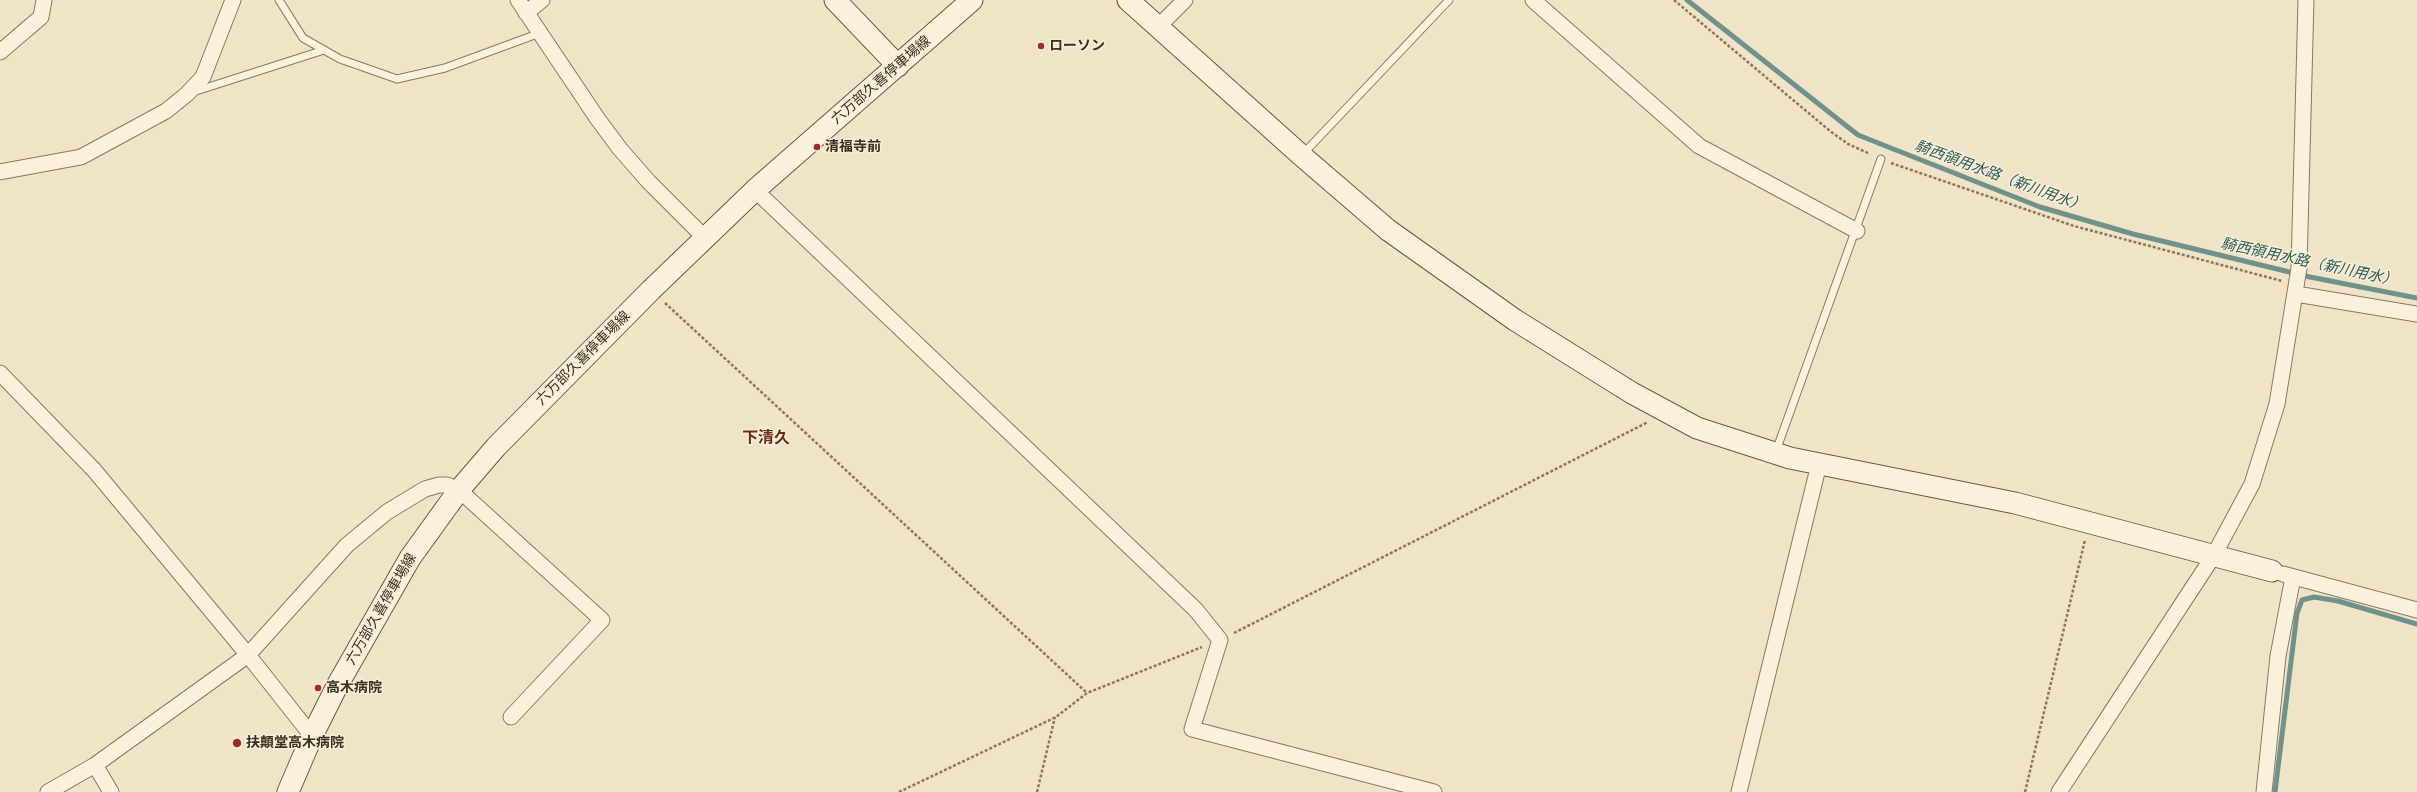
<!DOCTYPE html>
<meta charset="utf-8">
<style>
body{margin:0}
canvas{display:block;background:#f0e4c8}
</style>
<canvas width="2417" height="792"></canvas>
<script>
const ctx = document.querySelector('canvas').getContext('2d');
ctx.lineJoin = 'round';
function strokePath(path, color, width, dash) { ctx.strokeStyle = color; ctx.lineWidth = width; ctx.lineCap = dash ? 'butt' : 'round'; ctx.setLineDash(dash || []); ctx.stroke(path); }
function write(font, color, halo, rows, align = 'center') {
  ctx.font = font + ' "Playfair Display","Noto Sans JP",serif'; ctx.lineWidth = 3; ctx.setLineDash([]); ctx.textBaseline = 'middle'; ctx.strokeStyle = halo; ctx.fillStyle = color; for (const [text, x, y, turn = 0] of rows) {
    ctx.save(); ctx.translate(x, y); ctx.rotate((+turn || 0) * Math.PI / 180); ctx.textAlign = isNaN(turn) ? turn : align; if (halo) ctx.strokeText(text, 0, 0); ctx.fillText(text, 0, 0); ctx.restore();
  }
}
strokePath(new Path2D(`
 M1687,0l171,135 182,72 93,27 177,43 107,21
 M2275,792l22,-179 5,-13 12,-3 24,4 79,23`), '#6f938a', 5);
const lane = new Path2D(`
 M279,0l24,38 37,21 57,20 48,-11 95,-35
 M193,92l131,-42
 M1303,154l146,-154
 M1776,451l105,-292`);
const street = new Path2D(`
 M518,0l79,118 23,31 28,32 56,56
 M1533,0l166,146 158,85
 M526,13l16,-13
 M1158,27l27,-27
 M0,52l41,-35 3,-17
 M0,172l81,-15 85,-46 21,-17 16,-17 30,-77
 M755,190l441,420 24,30 -28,89 242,63
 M2296,294l121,20
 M0,373l94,97 154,185 64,81
 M2283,574l134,36
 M48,792l47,-27
 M111,792l-16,-27 153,-110 99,-110 40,-33 38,-23 14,-4h8l12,5 143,130 -91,97
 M1739,792l80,-328
 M2059,792l155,-237 38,-71 25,-80 22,-136 7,-268
 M2264,792l14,-136 15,-79`);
const secondary = new Path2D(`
 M835,0l63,66
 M1128,0l174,156 86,74 127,90 117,73 65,35 93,30 225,45 257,68
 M288,792l24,-56 26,-52 72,-126 49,-68 37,-43 155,-157 104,-100 217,-190`);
strokePath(lane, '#8d765c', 9);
strokePath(street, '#8d765c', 17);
strokePath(secondary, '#6f573f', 23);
strokePath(new Path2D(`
 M1674,0l156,131 18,13 22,10
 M1891,163l183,63 208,55
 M665,303l422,390
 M1234,633l414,-211
 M899,792l157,-75 31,-24 115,-46
 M1037,792l18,-75
 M2025,792l60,-252`), '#8d765c', 2.5, [3, 2]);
strokePath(lane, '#faf1dc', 7);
strokePath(street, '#faf1dc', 15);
strokePath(secondary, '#faf1dc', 21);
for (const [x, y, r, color] of [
 [1041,46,4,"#9e2a2b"],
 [817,147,4,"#9e2a2b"],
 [318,688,4,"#9e2a2b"],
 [237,743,5,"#9e2a2b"]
]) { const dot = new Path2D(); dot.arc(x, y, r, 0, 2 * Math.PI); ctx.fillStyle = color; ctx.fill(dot); strokePath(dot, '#f7eed8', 1.5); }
write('bold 14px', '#3d2e20', '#f7eed8', [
 ["ローソン",1049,46],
 ["清福寺前",825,147],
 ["高木病院",326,688],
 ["扶顛堂高木病院",246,743]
], 'left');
write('14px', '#3d2e20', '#f7eed8', [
 ["六万部久喜停車場線",881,80,-41],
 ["六万部久喜停車場線",583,358,-45],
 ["六万部久喜停車場線",381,609,-60]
]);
write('italic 15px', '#2f5d5a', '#f7eed8', [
 ["騎西領用水路（新川用水）",2000,176,20],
 ["騎西領用水路（新川用水）",2309,262,12]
]);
write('bold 16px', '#6b2e1e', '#f7eed8', [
 ["下清久",766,438]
]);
</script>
